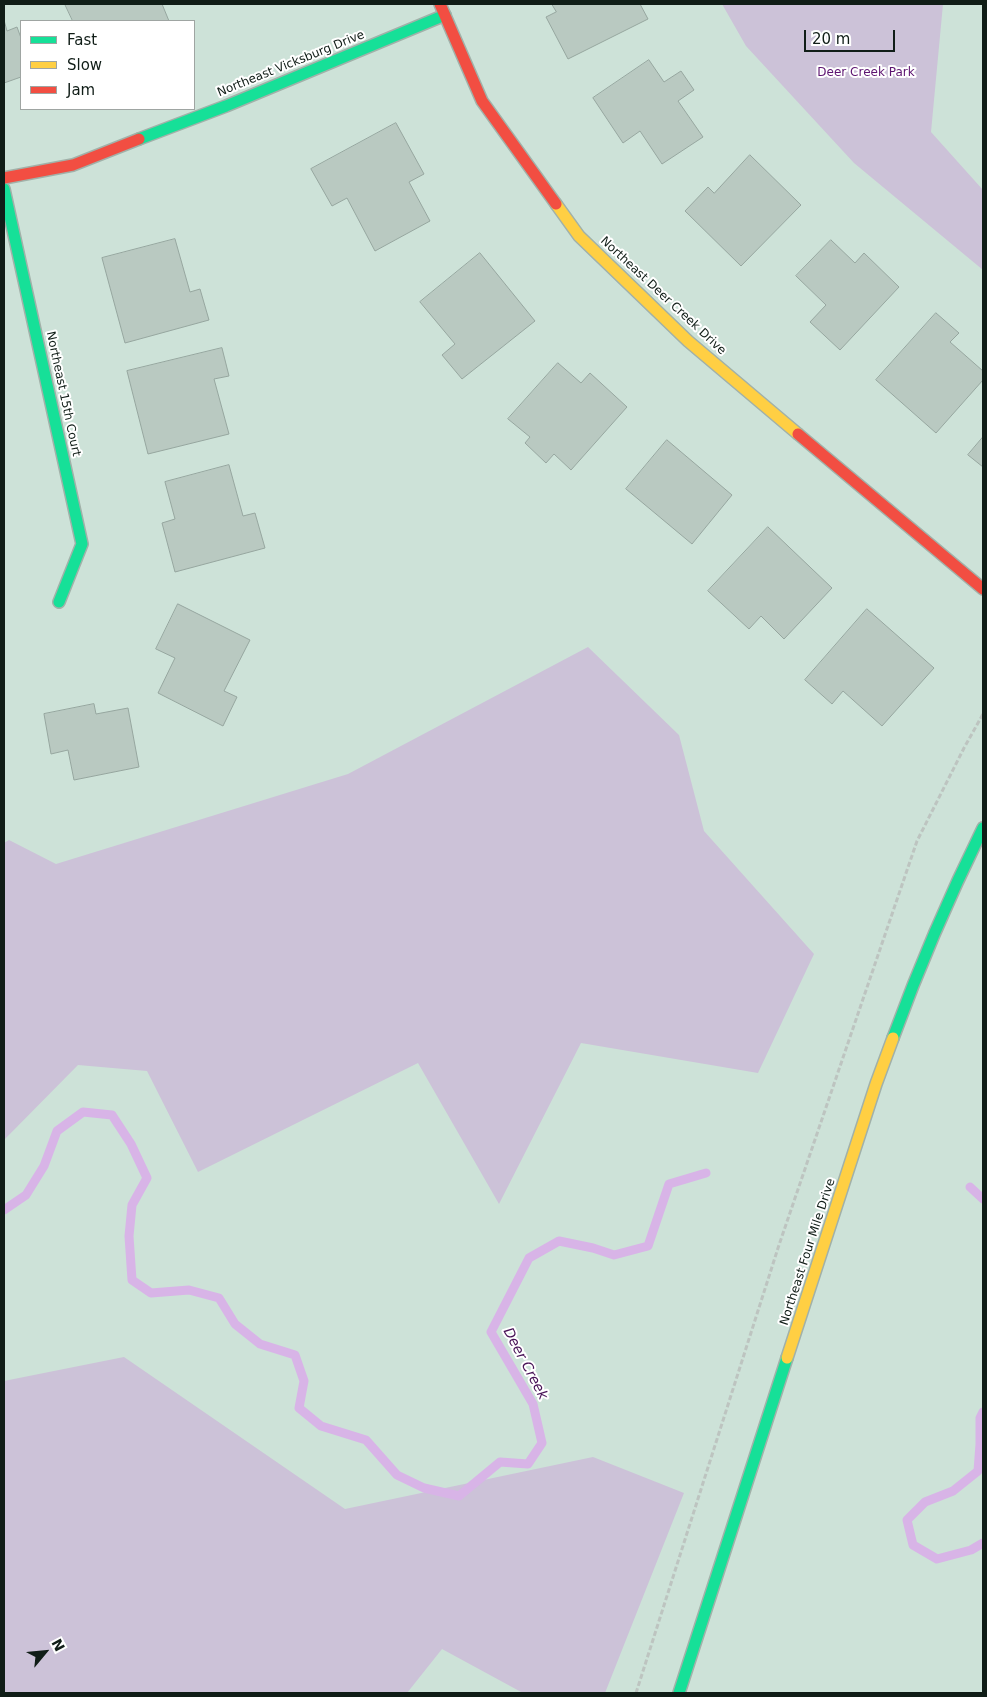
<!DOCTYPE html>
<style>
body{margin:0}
#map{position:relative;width:987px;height:1697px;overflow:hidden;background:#cde2d8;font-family:"DejaVu Sans",sans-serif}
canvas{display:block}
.frame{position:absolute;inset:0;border:5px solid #101d17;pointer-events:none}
.legend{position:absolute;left:20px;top:20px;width:175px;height:90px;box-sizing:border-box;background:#fff;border:1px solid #9fa5a2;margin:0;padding:6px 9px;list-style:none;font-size:15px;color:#101d17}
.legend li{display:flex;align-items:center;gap:10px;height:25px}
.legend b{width:25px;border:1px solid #9fa5a2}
.north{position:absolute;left:20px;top:1627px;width:50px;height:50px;-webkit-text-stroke:4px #fff;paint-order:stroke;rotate:62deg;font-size:14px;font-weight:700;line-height:20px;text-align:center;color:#101d17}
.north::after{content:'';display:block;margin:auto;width:18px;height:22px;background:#101d17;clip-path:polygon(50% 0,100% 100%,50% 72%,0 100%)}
.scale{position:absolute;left:804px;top:30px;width:91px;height:22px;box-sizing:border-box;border:2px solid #101d17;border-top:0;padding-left:6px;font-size:15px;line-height:18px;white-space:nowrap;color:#101d17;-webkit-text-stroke:4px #fff;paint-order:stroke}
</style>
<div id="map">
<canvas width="987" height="1697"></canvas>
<div class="frame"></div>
<ul class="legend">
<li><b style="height:6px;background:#16e098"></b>Fast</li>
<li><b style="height:6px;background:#ffcf43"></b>Slow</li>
<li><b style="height:6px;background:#f24e42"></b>Jam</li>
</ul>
<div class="north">N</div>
<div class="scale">20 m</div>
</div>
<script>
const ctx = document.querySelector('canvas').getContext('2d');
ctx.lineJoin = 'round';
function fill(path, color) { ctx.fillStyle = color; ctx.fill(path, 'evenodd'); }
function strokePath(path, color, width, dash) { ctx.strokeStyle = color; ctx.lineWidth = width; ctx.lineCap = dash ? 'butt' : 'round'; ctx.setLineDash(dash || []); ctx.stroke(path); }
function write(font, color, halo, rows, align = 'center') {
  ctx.font = font + ' "DejaVu Sans",sans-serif'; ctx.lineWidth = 4; ctx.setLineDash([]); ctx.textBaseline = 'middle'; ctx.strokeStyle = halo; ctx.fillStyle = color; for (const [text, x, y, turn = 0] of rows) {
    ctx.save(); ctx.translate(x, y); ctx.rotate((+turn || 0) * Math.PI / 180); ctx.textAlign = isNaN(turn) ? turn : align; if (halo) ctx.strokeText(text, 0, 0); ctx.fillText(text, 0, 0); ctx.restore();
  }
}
fill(new Path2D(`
 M722,4h221l-12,128 52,58v80l-129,-107 -108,-117z
 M588,647l91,88 25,96 110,123 -56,119 -177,-30 -82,161 -81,-141 -220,109 -51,-101 -69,-6 -74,75v-297l5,-3 47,24 292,-90z
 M124,1357l221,152 248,-52 91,36 -79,200h-82l-81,-44 -35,44h-403v-312z`), '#ccc2d8');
strokePath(new Path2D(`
 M970,1187l13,12
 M4,1210l22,-15 18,-29 13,-35 26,-19 29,3 19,29 16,34 -15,27 -3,31 3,44 19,13 38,-3 30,8 16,26 25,20 35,11 9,26 -5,27 22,18 45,14 31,35 27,13 35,8 41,-34 28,2 14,-21 -9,-39 -42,-72 38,-74 30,-17 34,7 21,7 34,-9 21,-62 37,-11
 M983,1412l-3,6v26l-2,27 -25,20 -28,11 -18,18 6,25 24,14 34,-9 12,-7`), '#d8b4e7', 9);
const building = new Path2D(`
 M65,4h97l7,17h-96z
 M552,4h88l8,15 -80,40 -22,-42 10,-5z
 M4,20l3,11 10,-4 4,11v39l-17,6z
 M649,60l15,22 17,-11 13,19 -16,11 25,36 -41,27 -22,-33 -17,12 -30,-45z
 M396,123l28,51 -15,8 21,39 -55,30 -28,-53 -15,8 -21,-37z
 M750,155l51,50 -60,61 -56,-55 23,-24 6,6z
 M175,239l15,53 10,-3 9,31 -84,23 -23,-85z
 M831,240l24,23 9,-10 35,34 -59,63 -30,-28 16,-17 -30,-29z
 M480,253l55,68 -73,58 -20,-24 13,-11 -35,-42z
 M936,313l23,20 -9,9 33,29v9l-47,53 -60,-53z
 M222,348l7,28 -15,3 15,55 -81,20 -21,-83z
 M558,363l23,20 9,-10 37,34 -56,63 -17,-16 -8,9 -21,-20 5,-6 -22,-18z
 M983,437v30l-15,-12z
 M667,440l65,55 -40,49 -66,-55z
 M229,465l14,51 12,-3 10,35 -90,24 -13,-49 13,-4 -10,-37z
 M768,527l64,61 -48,51 -23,-23 -12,13 -41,-38z
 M178,604l72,36 -26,51 13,6 -14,29 -65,-33 17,-35 -19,-9z
 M867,609l67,59 -52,58 -39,-35 -11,13 -27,-24z
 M94,704l2,10 32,-6 11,59 -65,13 -6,-30 -17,4 -7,-40z`);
fill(building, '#b9c9c1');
strokePath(building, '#96a69f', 1);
const fast = new Path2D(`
 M139,139l87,-33 219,-91
 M4,189l78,355 -23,58
 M893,1038c26,-71 56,-141 90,-210
 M679,1693l108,-335`);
const slow = new Path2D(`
 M556,204l23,32 109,105 110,93
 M787,1358l89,-274 17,-46`);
const jam = new Path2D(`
 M440,4l42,97 74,103
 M4,178l69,-13 66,-26
 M798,434l185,155`);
strokePath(fast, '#a1b1a9', 14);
strokePath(slow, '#a1b1a9', 14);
strokePath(jam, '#a1b1a9', 14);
strokePath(new Path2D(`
 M636,1693l143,-448 138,-404 47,-93 19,-34`), '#bdc4c0', 3, [5, 2.5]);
strokePath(fast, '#16e098', 11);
strokePath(slow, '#ffcf43', 11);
strokePath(jam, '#f24e42', 11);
write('12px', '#101d17', '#fff', [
 ["Northeast Vicksburg Drive",291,64,-22],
 ["Northeast Deer Creek Drive",663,296,43],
 ["Northeast 15th Court",63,394,78],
 ["Northeast Four Mile Drive",808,1252,-72]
]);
write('12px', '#5c1370', '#fff', [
 ["Deer Creek Park",866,73]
]);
write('italic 14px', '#481257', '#fff', [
 ["Deer Creek",525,1364,62]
]);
</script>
